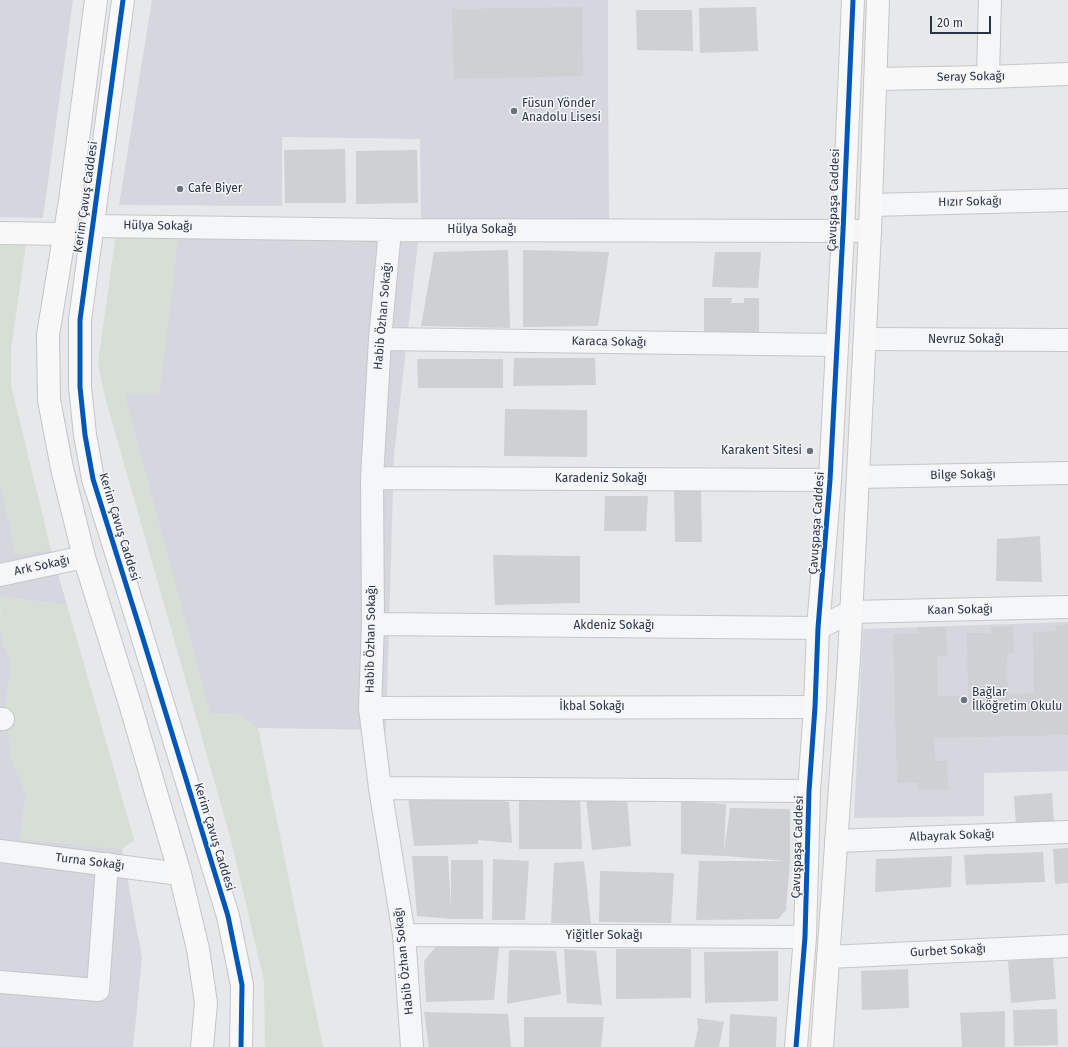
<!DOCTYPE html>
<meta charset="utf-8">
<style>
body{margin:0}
#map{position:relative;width:1068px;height:1047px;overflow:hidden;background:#e6e8ea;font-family:"Fira Sans",sans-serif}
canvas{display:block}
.scale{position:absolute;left:930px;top:16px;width:61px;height:18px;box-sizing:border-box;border:2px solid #2b3445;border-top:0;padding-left:5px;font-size:12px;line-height:14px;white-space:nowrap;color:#2b3445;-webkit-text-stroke:3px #f4f6f9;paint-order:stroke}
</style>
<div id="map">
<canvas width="1068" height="1047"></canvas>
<div class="scale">20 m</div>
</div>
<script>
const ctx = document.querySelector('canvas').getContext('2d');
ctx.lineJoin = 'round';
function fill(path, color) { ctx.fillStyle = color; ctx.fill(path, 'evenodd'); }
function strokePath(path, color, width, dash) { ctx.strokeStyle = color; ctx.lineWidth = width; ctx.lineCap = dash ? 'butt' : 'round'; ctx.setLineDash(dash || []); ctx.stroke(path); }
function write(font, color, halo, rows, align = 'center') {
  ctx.font = font + ' "Fira Sans",sans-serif'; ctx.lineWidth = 3; ctx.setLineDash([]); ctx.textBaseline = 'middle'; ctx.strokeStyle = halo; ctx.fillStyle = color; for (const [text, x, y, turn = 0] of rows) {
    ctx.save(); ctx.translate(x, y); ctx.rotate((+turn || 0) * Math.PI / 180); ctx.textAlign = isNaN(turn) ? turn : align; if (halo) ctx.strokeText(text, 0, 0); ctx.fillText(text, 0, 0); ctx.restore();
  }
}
fill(new Path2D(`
 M0,0h73l-30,218 -43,-1z
 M152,0h456v83l1,136 -188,1 -1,-81 -138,-2v69l-163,-1z
 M419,233l-25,222 -8,275 -128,-2 -19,-13 -29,-1 -86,-320h35l19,-158z
 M0,480l16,74 35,-4 16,55 -67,-8z
 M0,605l1,32 10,25 -5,45 5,51 15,35 -6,46 102,10 20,109 -9,89h-133z
 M1068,622v149l-84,2v43l-130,2 9,-189z`), '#d4d7dd');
fill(new Path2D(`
 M116,234l62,2 -19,158h-35l86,320 29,1 19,13 65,319h-58l-1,-66 -33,-141 -127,-447 -6,-30z
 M0,238l26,6 -15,106v35l40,165 -35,4 -16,-74z
 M0,597l67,8 67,235 -12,9 -102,-10 6,-46 -15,-35 -5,-51 5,-45 -10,-25z`), '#d6ded6');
fill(new Path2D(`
 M582,7l1,69 -129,3 -2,-70z
 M756,7l2,44 -58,2 -1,-45z
 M636,10h56l1,41 -56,-1z
 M345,149l1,54h-61l-1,-53z
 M417,150l1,53 -62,1v-53z
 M508,250l2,78 -89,-2 13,-74z
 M523,250l86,2 -11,74 -75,1z
 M715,252h46l-3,36 -46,-1z
 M704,298h28l-1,5h13v-5h15v37l-55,-1z
 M514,358h81l1,27 -83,1z
 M417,359h86v29h-85z
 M505,409l82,1v47l-83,-1z
 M701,489l1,53h-27l-1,-52z
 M605,496h43l-2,35h-42z
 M1040,536l2,46 -46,-1 1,-42z
 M493,555l87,1v47l-85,2z
 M1068,624v111l-134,3 1,23h12l1,28 -30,1v-8l-21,1 -4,-149 24,-1v-6h29l1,29h-10l1,40h30l-1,-63h24v-6l22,-1 1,27h-7l1,41 26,-1 -1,-61 23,-1v-6z
 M1052,793l2,29 -38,3 -2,-29z
 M519,796l61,4 2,49h-63z
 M408,797h67l34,5 3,41 -34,-3v4l-64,2z
 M586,798h41l4,48 -39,4z
 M681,801l45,3 -2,48 6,-44 60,1v52l-4,49 -8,9 -82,1 3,-59h88l-63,-5 -43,-2z
 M1068,848v35l-13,1 -2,-35z
 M1043,852l2,30 -79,3 -2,-30z
 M412,856h36l3,52v-48h32v59h-31l-35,-3z
 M952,856l-1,31 -76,5 1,-33z
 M493,859l36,2 -4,59h-33z
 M584,861l7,63 -40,-1 3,-60z
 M600,871l74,2 -3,50 -72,-1z
 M439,943l60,3 -5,54 -68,2 -2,-41z
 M564,949l32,2 6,54 -35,-2z
 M616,949h75v49l-75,1z
 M509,950l47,1 5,43 -54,10z
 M778,951v50l-73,2 -1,-51z
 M1053,957l3,42 -45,4 -3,-42z
 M908,969l1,39 -47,2 -1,-39z
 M1057,1009l1,36 -44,1 -1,-36z
 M1005,1011v36h-43l-2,-34z
 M424,1012l84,2 3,33h-82z
 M730,1014l47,3 -1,30h-47z
 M524,1017h80l-3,30h-77z
 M697,1018l27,4 -5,25h-25l4,-19z`), '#ced0d3');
const street = new Path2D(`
 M988,77l2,-77
 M871,205l197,-5
 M93,226l297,4 480,1
 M390,230l-10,109 -8,139 1,146 -3,84 10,80 24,147 8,112
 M380,339l457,6
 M865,339l203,1
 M858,477l210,-4
 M372,478l458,2
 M0,575l84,-18
 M373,624l445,4 33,-16 217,-5
 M370,708l445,-1
 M0,719h3
 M380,788l429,3
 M836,841l232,-9
 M0,851l180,23
 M404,935l401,2
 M828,957l240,-11
 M0,982l98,8 9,-126`);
const secondary = new Path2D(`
 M875,79l113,-2 80,-3
 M0,233l64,1
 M796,1047l9,-110 4,-146 6,-84 3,-79 12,-148 13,-249 10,-231
 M822,1047l27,-389 21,-427 8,-231`);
const primary = new Path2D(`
 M96,0l-26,201 -22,134 1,65 13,68 22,89 46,147 50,170 18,75 8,54 -4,44
 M123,0l-43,320v67l5,48 8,44 47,150 88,287 14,69 -1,62`);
strokePath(street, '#c4c6c8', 24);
strokePath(secondary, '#c4c6c8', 24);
strokePath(primary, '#c2c5c8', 24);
strokePath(street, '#f5f6f7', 22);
strokePath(secondary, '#f8f8f8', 22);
strokePath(primary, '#f8f8f8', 22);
strokePath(new Path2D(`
 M123,0l-43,320v67l5,48 8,44 47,150 88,287 14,69 -1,62
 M796,1047l9,-110 4,-146 6,-84 3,-79 12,-148 13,-249 10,-231`), '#0057b8', 5);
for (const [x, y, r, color] of [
 [514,111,4,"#6c737f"],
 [180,189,4,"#6c737f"],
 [810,451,4,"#6c737f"],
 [964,700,4,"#6c737f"]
]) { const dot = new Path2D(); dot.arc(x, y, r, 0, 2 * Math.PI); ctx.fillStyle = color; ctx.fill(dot); strokePath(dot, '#f4f6f9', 1.5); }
write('12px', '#2b3445', '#f4f6f9', [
 ["Seray Sokağı",971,77,-1],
 ["Kerim Çavuş Caddesi",86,197,-82],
 ["Çavuşpaşa Caddesi",834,200,-88],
 ["Hızır Sokağı",970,202,-1],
 ["Hülya Sokağı",158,226,1],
 ["Hülya Sokağı",482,230],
 ["Habib Özhan Sokağı",383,316,-85],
 ["Nevruz Sokağı",966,340],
 ["Karaca Sokağı",609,342,1],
 ["Bilge Sokağı",963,475,-1],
 ["Karadeniz Sokağı",601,479],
 ["Çavuşpaşa Caddesi",817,523,-86],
 ["Kerim Çavuş Caddesi",119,527,73],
 ["Ark Sokağı",42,566,-12],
 ["Kaan Sokağı",960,610,-1],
 ["Akdeniz Sokağı",614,626],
 ["Habib Özhan Sokağı",371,639,-89],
 ["İkbal Sokağı",592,707],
 ["Albayrak Sokağı",952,836,-2],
 ["Kerim Çavuş Caddesi",214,837,73],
 ["Çavuşpaşa Caddesi",798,847,-88],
 ["Turna Sokağı",90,862,7],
 ["Yiğitler Sokağı",604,936],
 ["Gurbet Sokağı",948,951,-3],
 ["Habib Özhan Sokağı",404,961,-96]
]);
write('12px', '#2b3445', '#f4f6f9', [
 ["Füsun Yönder",522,104],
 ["Anadolu Lisesi",522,118],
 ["Cafe Biyer",188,189],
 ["Karakent Sitesi",802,451,"right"],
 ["Bağlar",972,693],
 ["İlköğretim Okulu",972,707]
], 'left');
</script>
